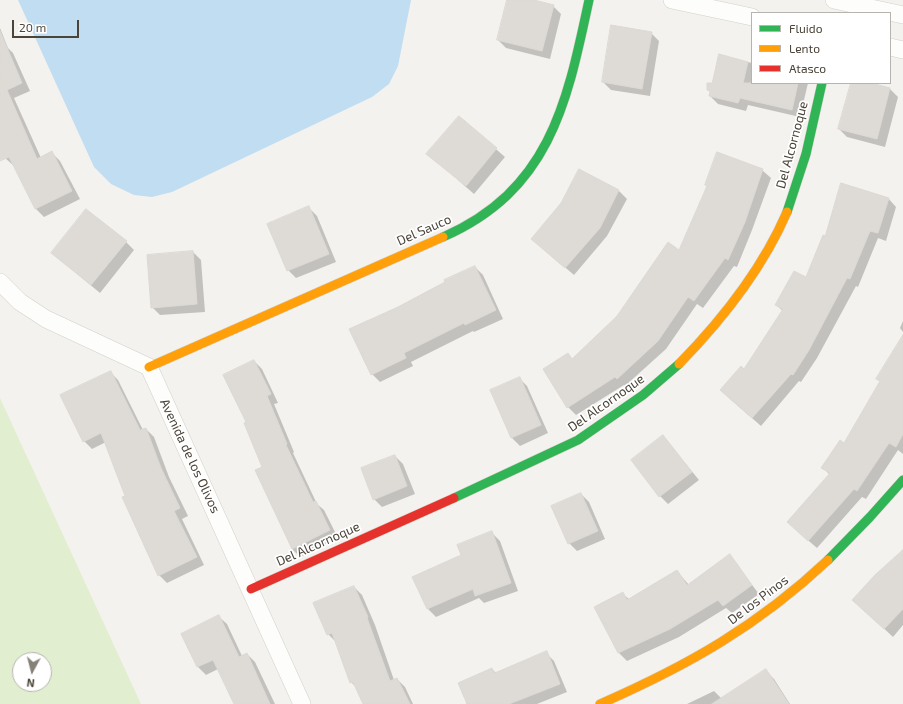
<!DOCTYPE html>
<style>
body{margin:0}
#map{position:relative;width:903px;height:704px;overflow:hidden;background:#f4f2ee;font-family:"Exo 2",sans-serif}
canvas{display:block}
.legend{position:absolute;left:751px;top:12px;width:140px;height:72px;box-sizing:border-box;background:#fff;border:1px solid #b7b4b0;margin:0;padding:5px 7px;list-style:none;font-size:12px;color:#4b4439}
.legend li{display:flex;align-items:center;gap:8px;height:20px}
.legend b{width:20px;border:1px solid #b7b4b0}
.north{position:absolute;left:12px;top:652px;width:40px;height:40px;box-sizing:border-box;background:#fff;border:1px solid #b7b4b0;border-radius:50%;rotate:187deg;font-size:11px;font-weight:700;line-height:16px;text-align:center;color:#4b4439}
.north::after{content:'';display:block;margin:auto;width:14px;height:18px;background:#868178;clip-path:polygon(50% 0,100% 100%,50% 72%,0 100%)}
.scale{position:absolute;left:12px;top:20px;width:67px;height:18px;box-sizing:border-box;border:2px solid #4b4439;border-top:0;padding-left:5px;font-size:12px;line-height:14px;white-space:nowrap;color:#4b4439;-webkit-text-stroke:3px #fff;paint-order:stroke}
</style>
<div id="map">
<canvas width="903" height="704"></canvas>
<ul class="legend">
<li><b style="height:5px;background:#30b455"></b>Fluido</li>
<li><b style="height:5px;background:#ff9f0a"></b>Lento</li>
<li><b style="height:5px;background:#e5322d"></b>Atasco</li>
</ul>
<div class="north">N</div>
<div class="scale">20 m</div>
</div>
<script>
const ctx = document.querySelector('canvas').getContext('2d');
ctx.lineJoin = 'round';
function fill(path, color) { ctx.fillStyle = color; ctx.fill(path, 'evenodd'); }
function strokePath(path, color, width, dash) { ctx.strokeStyle = color; ctx.lineWidth = width; ctx.lineCap = dash ? 'butt' : 'round'; ctx.setLineDash(dash || []); ctx.stroke(path); }
function write(font, color, halo, rows, align = 'center') {
  ctx.font = font + ' "Exo 2",sans-serif'; ctx.lineWidth = 3.5; ctx.setLineDash([]); ctx.textBaseline = 'middle'; ctx.strokeStyle = halo; ctx.fillStyle = color; for (const [text, x, y, turn = 0] of rows) {
    ctx.save(); ctx.translate(x, y); ctx.rotate((+turn || 0) * Math.PI / 180); ctx.textAlign = isNaN(turn) ? turn : align; if (halo) ctx.strokeText(text, 0, 0); ctx.fillText(text, 0, 0); ctx.restore();
  }
}
fill(new Path2D(`
 M0,398l141,306h-141zM20,660h24v24h-24z`), '#e1eecf');
fill(new Path2D(`
 M18,0h393l-13,66 -9,18 -17,13 -200,95 -20,5 -18,-2 -23,-11 -17,-17z`), '#c0ddf1');
fill(new Path2D(`
 M508,0h22l23,6 8,8 -11,45 -44,-11 -8,-8z
 M0,28l8,20 5,5 17,38 -16,7 27,60 11,-5 8,8 20,38 -36,18 -8,-8 -22,-43 -9,-8 -5,-11z
 M651,33l8,8 -9,55 -39,-6 -8,-8z
 M719,55l33,8v20h56l-8,34 -52,-12 -2,6 -28,-7 -8,-8z
 M852,83h15l23,6 8,8 -13,50 -38,-10 -8,-8z
 M459,117l46,40 -31,37 -39,-34z
 M762,170l9,8 -19,52 -15,37 -3,-1 -31,42 -6,-4 -31,45 -41,37 -1,-1 -48,30 -8,-8v-52l5,5 45,-43 62,-65 28,-66z
 M580,171l39,20 8,8 -20,37 -33,39 -42,-36 30,-35z
 M888,198l8,9 -10,34 -8,-3 -20,49 -2,-1 -39,72 -16,24 -2,-1 -38,45 -32,-28 15,-28 39,-59 -7,-6 31,-26 19,-42z
 M309,208l8,8 19,46 -40,16 -8,-8z
 M126,242l8,8 -34,43 -48,-40z
 M193,252l8,8 4,52 -45,3 -8,-8z
 M475,267l8,8 20,44 -29,13 -1,-1 -62,31 2,4 -33,16 -8,-8 26,-67z
 M903,321v11l-3,-4z
 M903,337v117l-5,-4 -32,49 -4,-2 -45,51 -21,-18 34,-55 -7,-7 21,-23 37,-63 -4,-3z
 M254,361l8,8 16,34 -4,1 20,48 -1,1 24,51 7,6 14,28 -38,19 -8,-8 -35,-78 7,-4 -17,-44z
 M110,372l8,8 25,50 3,-1 8,8 15,40 19,39 -6,3 22,46 -37,18 -8,-8 -53,-133 -14,7 -8,-8z
 M519,378l8,8 21,47 -28,13 -8,-8z
 M663,436l36,44 -31,24 -8,-8z
 M395,456l8,8 12,30 -33,13 -8,-8z
 M581,494l8,8 16,37 -28,12 -8,-8z
 M492,533l8,8 18,50 -34,12 -5,-5 -43,19 -8,-8 -14,-31 48,-22z
 M903,551v74l-10,12 -32,-30z
 M730,556l29,38 -27,19 -6,-5 -47,29 -52,24 -8,-8 -23,-46 27,-13 7,6 47,-29 12,14z
 M354,587l8,8 13,30 19,55 3,-1 8,8 8,17h-49l-7,-16 -6,-6 -15,-40 -8,-8z
 M218,616l9,8 15,32 5,-2 8,8 20,42h-40l-17,-35 -12,6 -8,-8 -16,-33z
 M546,653l8,8 13,31 -30,12h-71l26,-35 4,4z
 M766,671l8,8 16,25h-103l27,-13 8,8z`), '#0003');
const building = new Path2D(`
 M507,0h27l20,5 -12,46 -45,-11z
 M611,25l41,7 -10,57 -40,-7z
 M0,31l22,52 -15,7 30,69 15,-8 20,40 -37,18 -26,-52 -9,4z
 M719,54l29,8 -5,21h55l-6,27 -52,-12 -2,5 -29,-7 1,-5 -3,-1v-7h5z
 M851,83h20l19,5 -13,51 -39,-10z
 M459,116l38,32 -31,38 -40,-32z
 M717,152l46,17 -18,53 -17,38 -3,-2 -31,43 -6,-4 -30,44 -41,38 -2,-2 -48,31 -24,-39 25,-16 4,6 45,-43 51,-74 11,8 28,-64 -2,-1z
 M579,169l40,21 -19,38 -35,40 -34,-29 30,-36z
 M841,183l48,15 -11,35 -8,-2 -20,48 -3,-1 -38,72 -16,25 -2,-1 -39,44 -32,-28 21,-24 3,3 39,-60 -8,-4 19,-34 12,6 17,-42 2,1z
 M309,206l20,48 -42,17 -20,-47z
 M86,209l41,32 -36,44 -40,-32z
 M193,251l4,53 -46,4 -4,-53z
 M475,266l21,44 -31,15 -1,-2 -60,30 2,5 -35,17 -22,-46 49,-22 47,-25 -1,-2z
 M903,335v99l-7,13 -7,-4 -32,48 -3,-2 -46,52 -21,-19 43,-49 -9,-5 19,-28 4,3 36,-62 -4,-2z
 M254,360l17,34 -4,2 20,48 -1,1 27,57 3,-1 14,29 -38,19 -37,-79 7,-3 -18,-44 2,-1 -23,-47z
 M111,371l29,59 6,-2 15,40 19,40 -6,3 23,46 -39,19 -36,-79 3,-1 -24,-63 -18,9 -23,-47z
 M520,377l21,48 -30,13 -21,-48z
 M663,435l29,37 -33,25 -28,-37z
 M395,455l12,31 -34,14 -12,-32z
 M581,493l17,38 -30,13 -17,-38z
 M492,531l19,52 -36,13 -2,-7 -46,20 -15,-32 49,-22 -4,-10z
 M903,550v59l-19,20 -32,-29 23,-25z
 M730,554l22,31 -29,21 -5,-6 -48,29 -52,24 -24,-46 29,-15 4,8 50,-30 10,15z
 M354,586l14,31 -1,1 23,63 7,-3 13,26h-47l-10,-22 -3,1 -18,-50 -5,2 -14,-32z
 M219,615l20,42 8,-4 23,51h-36l-21,-44 -16,7 -16,-33z
 M547,651l13,33 -51,20h-42l-9,-21 34,-15 2,5z
 M766,669l23,35h-77z`);
fill(building, '#dedbd6');
strokePath(building, '#dcd9d4', 1);
const street = new Path2D(`
 M672,0l80,17
 M834,0l69,15
 M890,47l13,3
 M0,282l20,20 26,17 103,48 153,337`);
const fast = new Path2D(`
 M787,212l19,-58 16,-71
 M443,237c107,-47 124,-134 146,-237
 M454,498l124,-58 65,-45 36,-31
 M828,560l42,-43 33,-37`);
const slow = new Path2D(`
 M679,364c44,-45 83,-94 108,-152
 M149,367l294,-130
 M600,704c87,-38 158,-78 228,-144`);
const jam = new Path2D(`
 M251,589l203,-91`);
strokePath(street, '#d2d0cb', 18);
strokePath(fast, '#d3cfc5', 10);
strokePath(slow, '#d3cfc5', 10);
strokePath(jam, '#d3cfc5', 10);
strokePath(street, '#fdfdfc', 17);
strokePath(fast, '#30b455', 9);
strokePath(slow, '#ff9f0a', 9);
strokePath(jam, '#e5322d', 9);
write('13px', '#4b4439', '#fff', [
 ["Del Alcornoque",792,145,-75],
 ["Del Sauco",424,230,-24],
 ["Del Alcornoque",606,403,-35],
 ["Avenida de los Olivos",190,456,65],
 ["Del Alcornoque",318,544,-24],
 ["De los Pinos",758,600,-37]
]);
</script>
